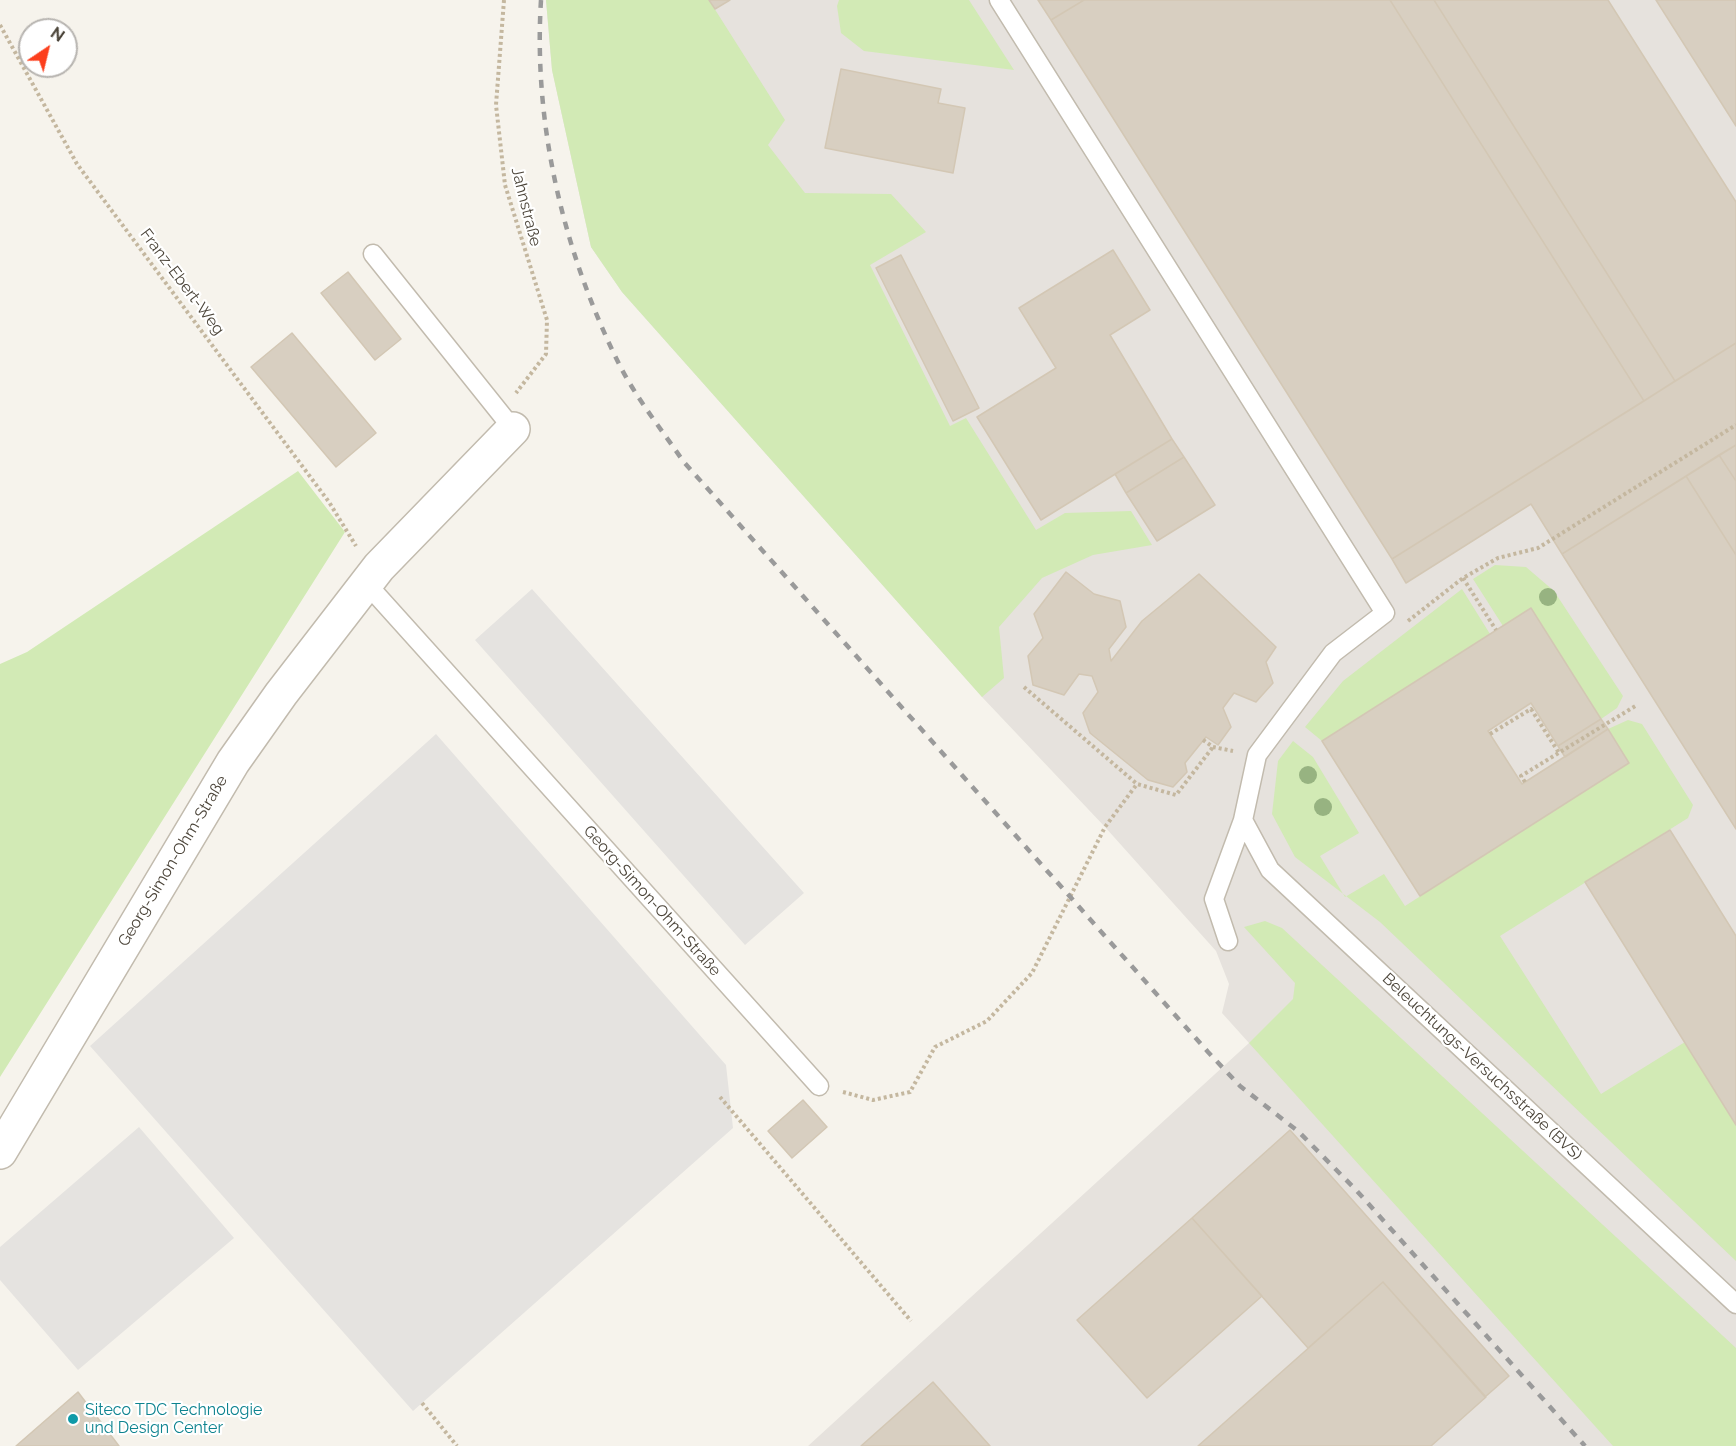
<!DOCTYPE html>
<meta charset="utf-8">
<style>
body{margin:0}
#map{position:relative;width:1736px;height:1446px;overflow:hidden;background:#f6f3ec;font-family:Raleway,sans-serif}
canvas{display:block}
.north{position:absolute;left:18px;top:18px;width:60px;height:60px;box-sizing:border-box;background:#fff;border:2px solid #b7b4b0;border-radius:50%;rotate:35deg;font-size:16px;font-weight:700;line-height:24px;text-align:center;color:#4b4439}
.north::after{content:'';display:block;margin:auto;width:21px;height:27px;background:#fc3f1d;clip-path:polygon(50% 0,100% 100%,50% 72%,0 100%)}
</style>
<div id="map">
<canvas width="1736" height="1446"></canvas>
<div class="north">N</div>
</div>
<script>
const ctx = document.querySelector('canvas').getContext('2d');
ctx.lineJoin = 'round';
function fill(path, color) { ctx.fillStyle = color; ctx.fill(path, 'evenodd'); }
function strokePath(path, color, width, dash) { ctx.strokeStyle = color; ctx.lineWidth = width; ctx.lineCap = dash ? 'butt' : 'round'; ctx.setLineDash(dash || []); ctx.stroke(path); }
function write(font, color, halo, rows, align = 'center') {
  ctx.font = font + ' Raleway,sans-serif'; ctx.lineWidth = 4.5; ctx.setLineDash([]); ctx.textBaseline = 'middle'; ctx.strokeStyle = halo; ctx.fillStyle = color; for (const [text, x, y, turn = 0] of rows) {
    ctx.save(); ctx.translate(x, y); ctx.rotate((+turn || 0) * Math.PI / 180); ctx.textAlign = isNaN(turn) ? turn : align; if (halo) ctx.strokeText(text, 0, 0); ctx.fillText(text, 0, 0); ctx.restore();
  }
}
fill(new Path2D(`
 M546,0h1190v1446h-928l441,-403 -27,-30 7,-29 -13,-33 -111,-124 -123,-130 -360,-405 -31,-45 -39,-177z`), '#e6e2dd');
fill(new Path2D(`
 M546,0h163l76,120 -17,25 37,48 86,1 35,38 -56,33 80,161 16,-8 70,112 29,-17 66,-2 21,34 -59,10 -51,23 -43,49 5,51 -22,19 -360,-405 -31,-45 -39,-177z
 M839,0h130l45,70 -150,-19 -23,-18 -4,-27z
 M298,471l47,61 -345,545v-413l27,-12z
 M1495,565l31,2 28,24 69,105 -6,12 -16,11 -70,-110 -28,17 -30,-47z
 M1462,589l28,45 -168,107 -17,-14 38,-46z
 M1628,720l14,4 51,81 -5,13 -188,118 101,158 84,-52 51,83v136l-356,-339 -85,-65 -23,-43 6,-53 15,-20 20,16 46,76 -39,23 25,41 39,-23 21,32 224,-143 -21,-34z
 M1265,921l17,7 454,420v98h-123l-364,-403 44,-44 2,-16 -51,-56z`), '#d2eab5');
fill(new Path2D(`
 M532,589l272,304 -59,52 -270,-305z
 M436,734l290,331 7,63 -320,283 -323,-365z
 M139,1127l95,111 -156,132 -78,-90v-33z`), '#e5e3e0');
const building = new Path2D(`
 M709,0h21l-15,9z
 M1038,0h46l-33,20z
 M1084,0h306l254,401 -252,158 -341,-539z
 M1390,0h44l241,381 -31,20z
 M1434,0h174l128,202v141l-61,38z
 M1656,0h80v126z
 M841,69l100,20 -3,14 27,5 -12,65 -128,-25z
 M1113,250l37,60 -40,25 62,104 -131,81 -64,-103 79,-49 -37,-60z
 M901,255l78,153 -26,13 -77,-153z
 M348,272l53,67 -26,21 -54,-67z
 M292,333l84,100 -40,34 -85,-100z
 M1736,343v102l-174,109 -31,-50 -125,79 -14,-24z
 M1172,439l12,18 -58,36 -11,-19z
 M1736,445v36l-17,-26z
 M1719,455l17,26v74l-50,-79z
 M1184,457l31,48 -58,36 -31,-48z
 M1686,476l50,79v274l-174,-275z
 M1066,572l28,22 26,7 6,26 -17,22 2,12 31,-40 57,-47 77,73 -10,15 7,21 -17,19 -22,-9 -11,15 8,19 -13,18 -12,-8 -21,26 2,9 -14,15 -25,-7 -58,-47 -7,-20 15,-21 -6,-16 -13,-2 -15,21 -31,-10 -5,-29 15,-18 -9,-24z
 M1531,608l70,111 -43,27 -27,-43 -43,28 34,53 86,-55 21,34 -209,133 -98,-155z
 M1601,719l7,10 -43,28 -7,-11z
 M1670,830l66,106v189l-151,-243z
 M803,1100l24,27 -35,31 -24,-27z
 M1290,1130l219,246 -24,21 -102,-115 -75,66 -116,-130z
 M1192,1218l70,78 -115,102 -70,-78z
 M1383,1282l103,115 -55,49h-233z
 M933,1382l57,64h-129z
 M78,1392l41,54h-103z`);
fill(building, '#d8cfc1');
strokePath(building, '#d3c7b4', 1.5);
const lane = new Path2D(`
 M999,0l386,613 -52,40 -76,102 -14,65 -29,79 14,42
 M373,254l140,175
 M366,583l453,503
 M1243,820l27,50 466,434`);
const street = new Path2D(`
 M0,1152l233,-390 48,-68 98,-127 134,-138`);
strokePath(lane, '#c2bbae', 21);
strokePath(street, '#c2bbae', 36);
strokePath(new Path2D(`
 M504,0l-8,105 9,80 42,135 -1,34 -30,39
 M0,25l77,139 252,338 27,44
 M1463,578l33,52
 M1408,621l55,-43 35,-20 40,-10 198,-123
 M1024,687l113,97 39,11 37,-48
 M1490,734l41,-25 28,44
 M1203,740l10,7 20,4
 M1525,782l-4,-6 116,-71
 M843,1092l30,8 37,-8 25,-45 52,-26 45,-48 73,-146 32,-43
 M720,1097l191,224
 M422,1403l35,43`), '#c4b79f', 4, [3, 3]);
strokePath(lane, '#fff', 18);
strokePath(street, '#fff', 33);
strokePath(new Path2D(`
 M541,0c-8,125 23,254 79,366 17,33 42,64 63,95l525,591 32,34 59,46 58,59 228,255`), '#9a9a9a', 4.5, [8, 8]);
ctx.fillStyle = '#97b381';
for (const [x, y] of [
 [1548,597],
 [1308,775],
 [1323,807]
]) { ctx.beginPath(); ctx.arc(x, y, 9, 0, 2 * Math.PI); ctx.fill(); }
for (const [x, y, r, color] of [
 [73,1419,6,"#0f9aa8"]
]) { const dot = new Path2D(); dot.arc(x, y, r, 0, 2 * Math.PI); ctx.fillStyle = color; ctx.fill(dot); strokePath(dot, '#fff', 2); }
write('16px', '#4b4439', '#fff', [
 ["Jahnstraße",526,207,76],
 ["Franz-Ebert-Weg",182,282,53],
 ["Georg-Simon-Ohm-Straße",173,861,-59],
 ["Georg-Simon-Ohm-Straße",652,901,48],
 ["Beleuchtungs-Versuchsstraße (BVS)",1482,1067,43]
]);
write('16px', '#0d838f', '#fff', [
 ["Siteco TDC Technologie",85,1410],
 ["und Design Center",85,1428]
], 'left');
</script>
